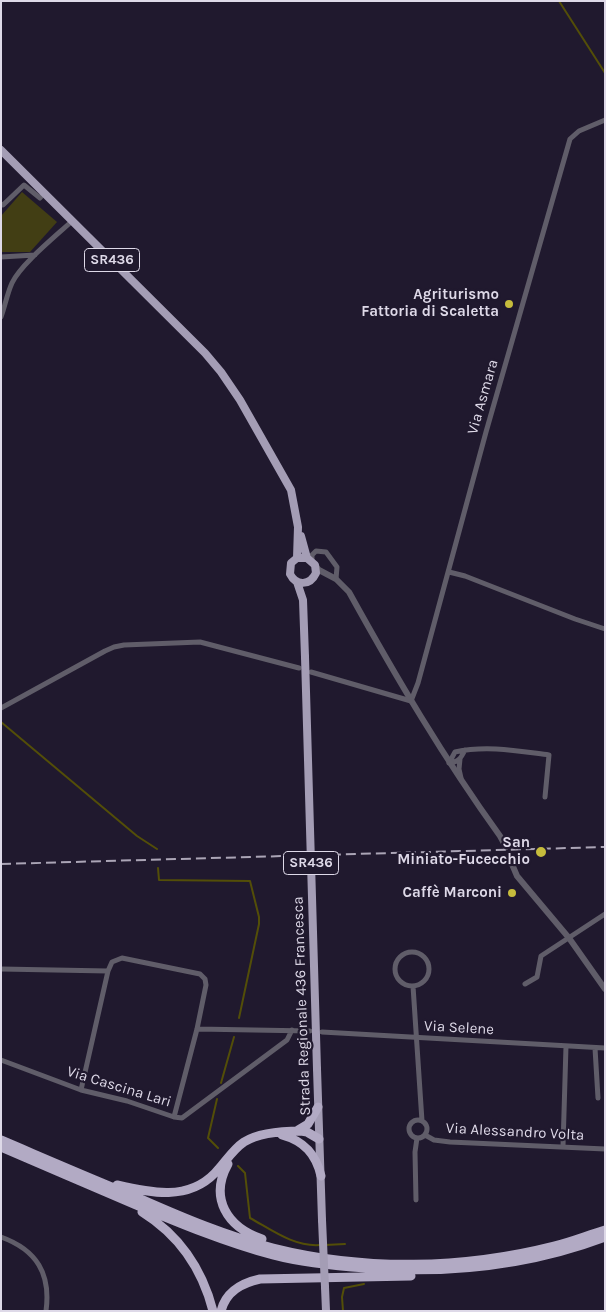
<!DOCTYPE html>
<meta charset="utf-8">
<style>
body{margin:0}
#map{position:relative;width:606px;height:1312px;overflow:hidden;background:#20192e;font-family:Karla,sans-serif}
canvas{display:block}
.frame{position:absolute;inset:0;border:2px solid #ded9e8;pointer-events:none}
</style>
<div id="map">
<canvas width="606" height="1312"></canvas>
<div class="frame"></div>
</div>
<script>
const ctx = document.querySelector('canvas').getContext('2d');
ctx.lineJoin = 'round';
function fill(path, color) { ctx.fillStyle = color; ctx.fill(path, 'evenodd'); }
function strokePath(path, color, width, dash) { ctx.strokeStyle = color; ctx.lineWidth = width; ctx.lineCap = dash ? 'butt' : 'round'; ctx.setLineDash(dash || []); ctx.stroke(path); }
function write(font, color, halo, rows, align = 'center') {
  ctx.font = font + ' Karla,sans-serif'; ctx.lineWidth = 4.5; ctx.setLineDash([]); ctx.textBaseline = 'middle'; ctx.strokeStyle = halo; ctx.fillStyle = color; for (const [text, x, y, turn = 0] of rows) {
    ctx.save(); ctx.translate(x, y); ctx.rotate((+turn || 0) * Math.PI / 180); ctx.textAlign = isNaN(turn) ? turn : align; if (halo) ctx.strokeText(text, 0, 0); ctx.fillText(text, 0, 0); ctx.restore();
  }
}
fill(new Path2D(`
 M22,192l35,30 -27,30h-29v-36z`), '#423e14');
strokePath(new Path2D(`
 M559,1l46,72
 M1,722l136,114 20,13
 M158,868l1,12 91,1 9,36v7l-20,94
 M221,1083l13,-46
 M217,1099l-9,39 10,10
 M238,1166l7,7 5,45c22,12 44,29 70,27
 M325,1245l20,-1
 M343,1311l-1,-14 2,-9 20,-4`), '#534e08', 2);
strokePath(new Path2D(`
 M1,204l2,1 21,-20 16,13 4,-5
 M1,257l34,-2
 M1,317c4,-11 6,-23 11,-34 9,-19 44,-47 60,-62
 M312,560v-5l4,-4 10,1 11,15 -1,12
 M449,572l16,4 110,43 30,10
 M311,672l100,29 7,-18 68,-251 84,-293 9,-8 26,-11
 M1,708l104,-57 9,-4 10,-2 76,-3 99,26
 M460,759l-1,10 2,9
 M449,763l6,-11c32,-7 63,-1 94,3l-4,42
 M449,763c10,-1 12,-5 16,-13
 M395 969a17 17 0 1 1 34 0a17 17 0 1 1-34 0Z
 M1,969l107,2
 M525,984l12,-7 4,-21 64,-42
 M413,986l9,135
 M197,1029l113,2
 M322,1032l283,16
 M595,1048l3,50
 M1,1060l80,30 46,11 47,16 8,1 105,-78 5,-10
 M81,1090l27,-119 4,-9 10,-4 78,16 5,5 1,6 -9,44 -23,88
 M409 1129a9 9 0 1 1 18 0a9 9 0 1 1-18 0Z
 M425,1135l9,5 16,2 155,7
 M563,1146l3,-100
 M416,1200l-1,-48 2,-14
 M1,1237c36,13 50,37 45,74`), '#605d69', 5);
strokePath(new Path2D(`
 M315,565l4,5 17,9 13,13c47,85 94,165 151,244l6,11
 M509,857l8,19 52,62 36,51`), '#605d69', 6);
strokePath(new Path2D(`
 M1,150l204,203 16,19 19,28 51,90 7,37 -1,31
 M301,536l6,22 8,7 1,8c-6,13 -20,13 -26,1l1,-11 6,-5h10
 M297,582l6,18 2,57
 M317,1069l5,151
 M325,1287l1,24`), '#a49db5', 8);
strokePath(new Path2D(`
 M298,1130l10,-6 10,-17
 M282,1135c22,6 34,19 39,41
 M1,1140c47,20 93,40 140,59 43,19 86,37 132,49 92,23 190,21 281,-2 17,-4 34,-11 51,-16
 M1,1147c44,19 89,38 133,57 45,19 91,38 139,51 30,8 61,11 93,13 81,6 162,-2 239,-31
 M228,1164c-19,34 -1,63 34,75
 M117,1185c34,8 71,16 98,-12 10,-10 17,-23 29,-31 16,-10 39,-11 57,-11l6,1 12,7
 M142,1212c37,23 60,56 71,99
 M221,1311c5,-20 21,-28 39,-32l151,-3`), '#b2aac4', 9);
strokePath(new Path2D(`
 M1,864l604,-17`), '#aba5b6', 2, [10, 5]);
strokePath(new Path2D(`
 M305,657l12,412
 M322,1220l3,67`), '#a49db5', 8);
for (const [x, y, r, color] of [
 [509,304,5,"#c6bc3c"],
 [541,852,6,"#c6bc3c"],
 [512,893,5,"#c6bc3c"]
]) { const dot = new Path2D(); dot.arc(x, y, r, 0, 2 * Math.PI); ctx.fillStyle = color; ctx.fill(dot); strokePath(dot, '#20192e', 2); }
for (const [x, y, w] of [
 [112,260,55],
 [311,863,55]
]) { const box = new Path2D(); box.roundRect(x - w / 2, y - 11.5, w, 23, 4); ctx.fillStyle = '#20192e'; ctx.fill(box); strokePath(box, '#ded9e8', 1); }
write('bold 14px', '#ded9e8', null, [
 ["SR436",112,260],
 ["SR436",311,863]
]);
write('bold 15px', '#ded9e8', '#20192e', [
 ["Agriturismo",499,295],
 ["Fattoria di Scaletta",499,312],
 ["San",530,843],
 ["Miniato-Fucecchio",530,860],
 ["Caffè Marconi",502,893]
], 'right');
write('15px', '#ded9e8', '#20192e', [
 ["Via Asmara",483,397,-74],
 ["Strada Regionale 436 Francesca",302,1006,-92],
 ["Via Selene",459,1028,3],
 ["Via Cascina Lari",119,1087,17],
 ["Via Alessandro Volta",515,1132,3]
]);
</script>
